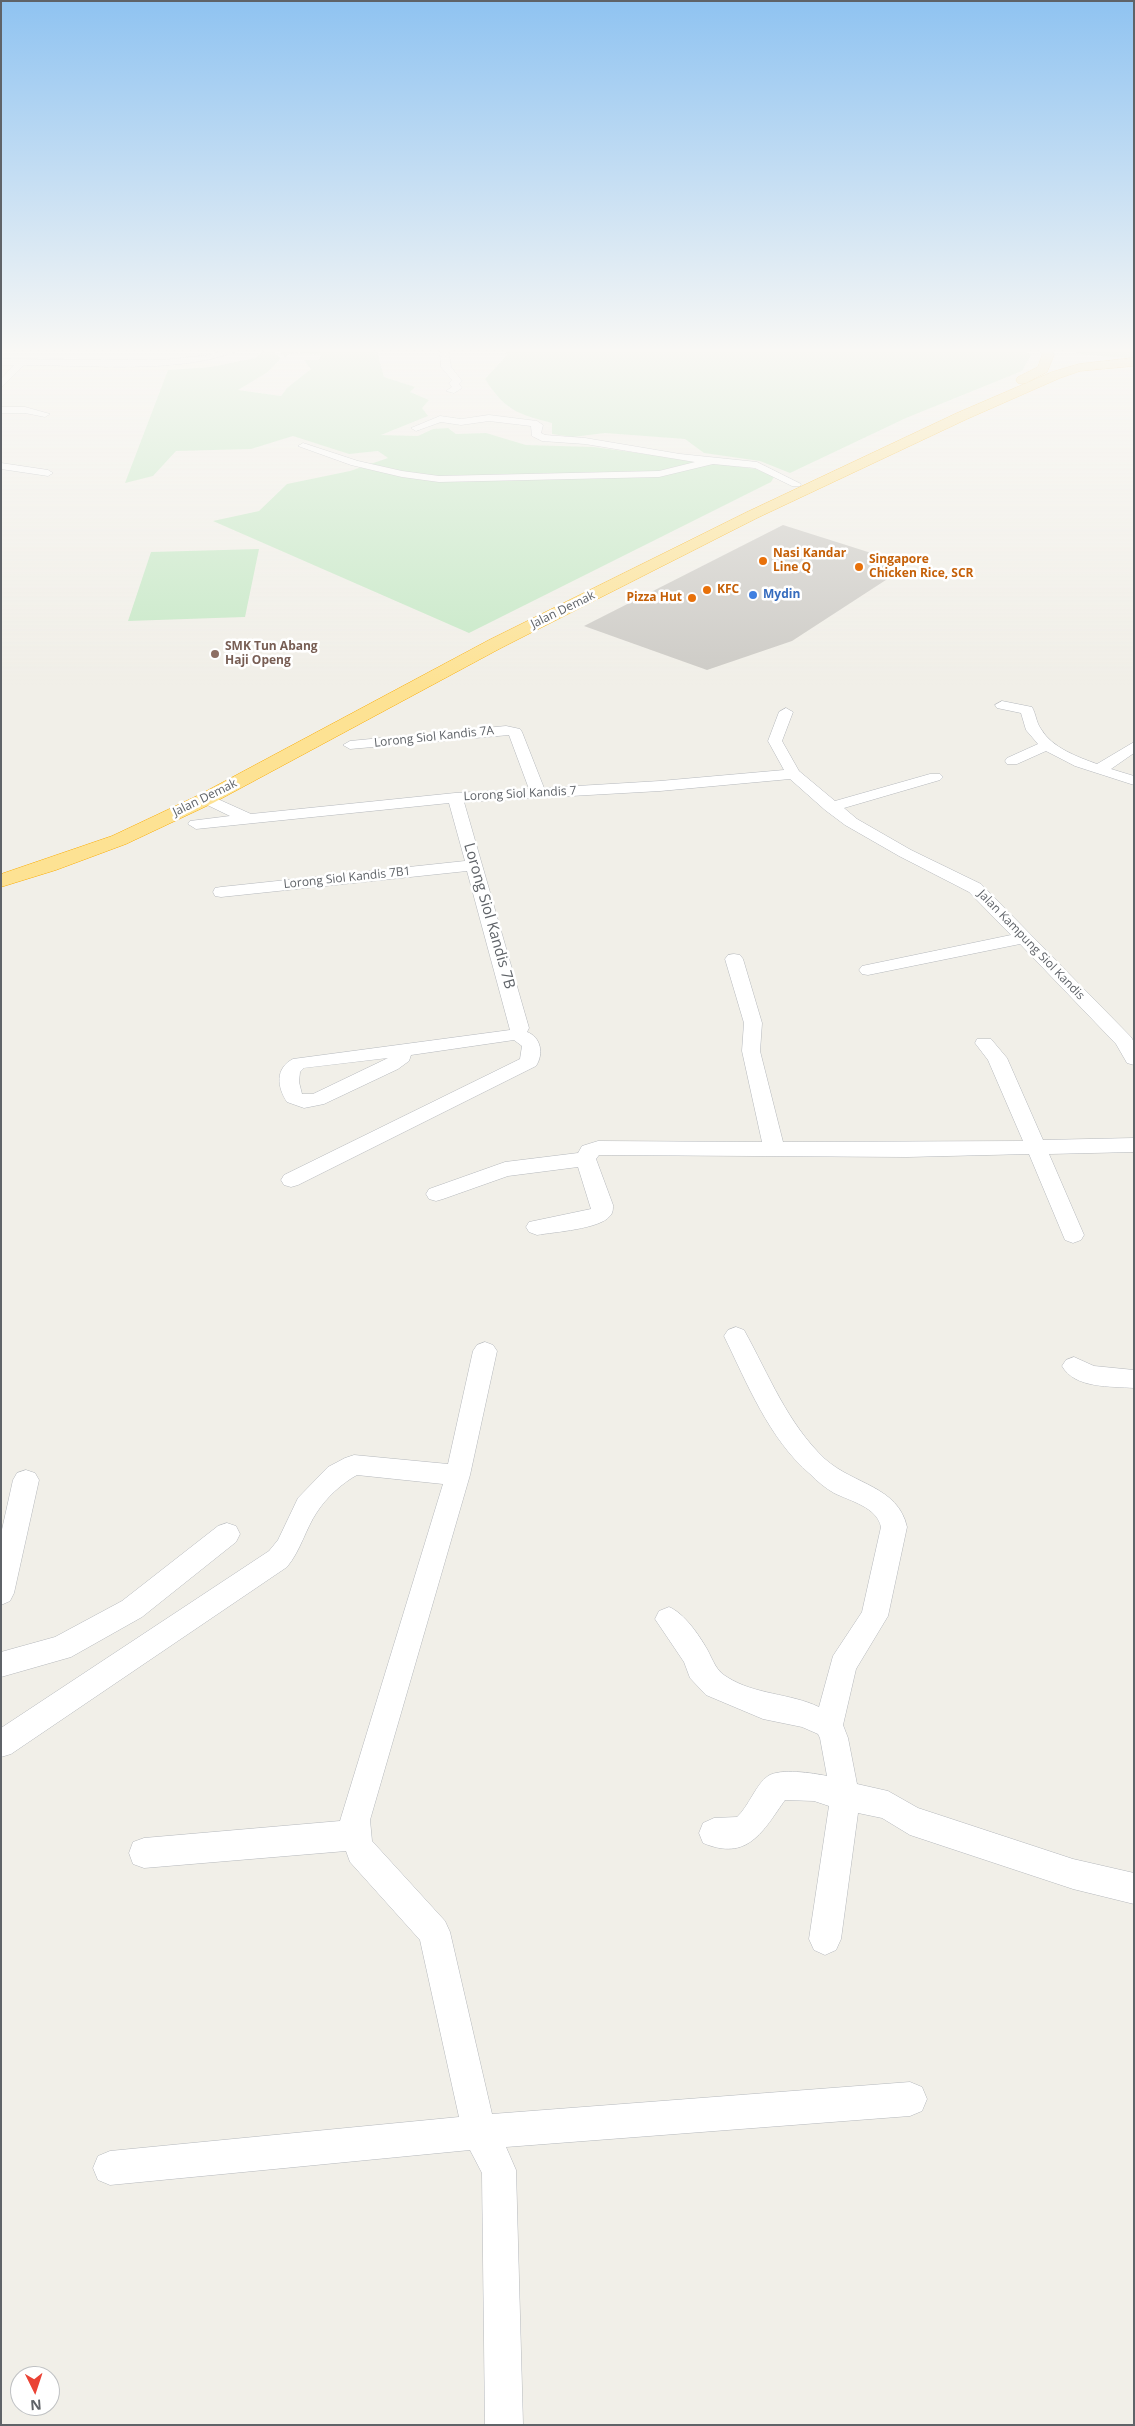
<!DOCTYPE html>
<style>
body{margin:0}
#map{position:relative;width:1135px;height:2426px;overflow:hidden;background:#f1efe8;font-family:"Open Sans",sans-serif}
canvas{display:block}
.frame{position:absolute;inset:0;border:2px solid #5f6368;pointer-events:none}
.north{position:absolute;left:10px;top:2366px;width:50px;height:50px;box-sizing:border-box;background:#fff;border:1px solid #bfc1c3;border-radius:50%;rotate:176deg;font-size:14px;font-weight:700;line-height:20px;text-align:center;color:#5f6368}
.north::after{content:'';display:block;margin:auto;width:18px;height:22px;background:#ea4335;clip-path:polygon(50% 0,100% 100%,50% 72%,0 100%)}
</style>
<div id="map">
<canvas width="1135" height="2426"></canvas>
<div class="frame"></div>
<div class="north">N</div>
</div>
<script>
const ctx = document.querySelector('canvas').getContext('2d');
ctx.lineJoin = 'round';
function fill(path, color) { ctx.fillStyle = color; ctx.fill(path, 'evenodd'); }
function strokePath(path, color, width, dash) { ctx.strokeStyle = color; ctx.lineWidth = width; ctx.lineCap = dash ? 'butt' : 'round'; ctx.setLineDash(dash || []); ctx.stroke(path); }
function write(font, color, halo, rows, align = 'center') {
  ctx.font = font + ' "Open Sans",sans-serif'; ctx.lineWidth = 5; ctx.setLineDash([]); ctx.textBaseline = 'middle'; ctx.strokeStyle = halo; ctx.fillStyle = color; for (const [text, x, y, turn = 0] of rows) {
    ctx.save(); ctx.translate(x, y); ctx.rotate((+turn || 0) * Math.PI / 180); ctx.textAlign = isNaN(turn) ? turn : align; if (halo) ctx.strokeText(text, 0, 0); ctx.fillText(text, 0, 0); ctx.restore();
  }
}
fill(new Path2D(`
 M278,347h81l18,5 7,25 31,10 -5,5 19,8 -7,8 6,8 -47,19 37,1 15,-7 15,-1 8,6 30,-1 40,12 68,2 162,22 18,8 -3,5 -302,151 -256,-112 46,-10 28,-27 63,-13 38,-13 -10,-7 -29,3 -56,-18 -42,13 -75,2 -23,25 -28,7 43,-113 43,-3 44,-9 13,-10 13,10 -13,14 -30,18 43,6 6,-8 24,-19 -7,-9h15l2,-5 -27,-3 -9,5z
 M504,347h516l11,8 -9,16 -116,47 -116,55 -30,-12 -56,-8 -19,-14 -80,-6 -32,4 -21,-3v-11c-35,-9 -47,-13 -67,-44l22,-24z
 M1057,347h77v11l-47,-3z
 M259,549l-14,68 -117,4 23,-69z`), '#c5e8c5');
fill(new Path2D(`
 M783,525l126,40 -117,76 -85,29 -123,-44z`), '#cccac5');
const street = new Path2D(`
 M232,347l4,3 -1,2c-59,22 -147,13 -211,13l-23,23v-9l13,-14h-13v-6l162,1 46,-5z
 M440,347h8l3,20 11,14 -3,3 3,4 -8,5 -8,-2 6,-4 -3,-4 3,-3 -11,-13z
 M1,407h24l25,7 -5,3 -20,-4h-24z
 M489,415l48,6 6,4 -2,8 4,2 40,3 95,16 77,8 44,22 -1,2h-8l-37,-18 -42,-4 -54,13 -220,5 -37,-5 -51,-12 -53,-19 5,-3 55,18 44,10 37,5 220,-5 36,-9 -110,-18 -43,-3 -10,-5 -1,-10 -42,-5 -28,4 -20,-3 -25,9 -5,-3 29,-12 21,3z
 M1,463l47,7 5,3 -5,3 -47,-7z
 M1002,701l30,6c4,7 4,15 9,22 11,19 37,28 56,35l37,-22v11l-23,16 23,7v9l-59,-19 -29,-15 -29,13h-10l-2,-3 2,-3 31,-14 -12,-14 -5,-17 -24,-5 -2,-3z
 M786,708l7,4 -11,29 17,30 36,30 95,-27h10l3,3 -3,3 -96,28 13,11 54,31 70,34 150,153 3,5v23l-7,-2 -11,-19 -96,-100 -152,31 -6,-1 -3,-4 3,-4 149,-31 -42,-43 -70,-36 -54,-31 -20,-15 -35,-31 -130,12 -196,11 65,226 -2,4c14,5 17,22 9,34l-238,119 -7,2 -7,-2 -3,-5 3,-5 236,-116 2,-13 -8,-6 -103,15 -2,6 -11,8 -74,35 -20,4 -17,-6c-10,-15 -12,-34 6,-43l217,-29 -43,-159 -246,26 -6,-1 -2,-4 2,-4 6,-1 244,-26 -16,-58 -253,26 -8,-5 2,-3 40,-5 -29,-14 -3,-3 3,-3h10l40,18 204,-21 74,-4 -20,-54 -159,14 -7,-4 7,-4 156,-15 14,3 2,3 22,56 116,-7 124,-11 -16,-29 11,-29zM388,1058l-75,36h-11l-3,-12 1,-10 4,-4z
 M734,954l6,1 3,4 19,64 -2,28 23,91 240,-1 -35,-81 -13,-17 2,-4h14l16,19 36,82 91,-2v14l-85,2 35,81 -3,5 -8,3 -8,-3 -36,-86 -122,3 -308,-2 -3,4 17,46c0,4 0,8 -3,11 -10,13 -56,16 -73,19l-8,-3 -3,-5 3,-5 62,-13 -13,-42 -70,9 -65,23 -7,2 -7,-2 -3,-5 3,-5 76,-27 73,-9 4,-7 16,-5 164,1 -20,-91 2,-28 -19,-64 3,-4z
 M736,1327l8,3c25,45 43,93 81,129 29,26 73,27 82,68l-19,89 -32,53 -13,56 5,13 9,46 31,7 30,17 155,51 61,14v31l-61,-15 -163,-54 -28,-17 -24,-5 -17,126 -5,11 -11,5 -11,-5 -5,-11 20,-133 -15,-5 -29,-1c-22,31 -37,62 -82,43l-4,-10 4,-10 11,-5 23,-1c12,-11 19,-33 31,-41 12,-8 45,-3 59,0l-7,-38 -2,-4 -16,-7 -39,-8 -57,-24 -16,-17 -6,-16 -29,-43 4,-8 10,-4c15,6 30,28 38,42 6,11 9,22 20,28 28,18 63,16 92,30l14,-51 29,-44 19,-85c-4,-20 -31,-26 -47,-34 -9,-5 -17,-12 -24,-19 -41,-35 -63,-91 -86,-138l4,-6z
 M485,1342l8,3 4,6 -27,124 -100,345 2,21 73,80 5,11 42,182 418,-32 12,5 5,12 -5,12 -12,5 -404,31 10,23 7,255h-38l-3,-252 -12,-23 -360,35 -12,-5 -5,-12 5,-12 12,-5 349,-34 -39,-177 -70,-78 -4,-11 -202,17 -11,-4 -4,-11 4,-11 11,-4 196,-17 103,-337 -86,-9c-15,8 -31,23 -40,37 -12,18 -16,38 -30,55l-276,187 -10,3v-29l268,-177 9,-11 20,-42 30,-31 17,-9 9,-3 94,9 25,-113 4,-6z
 M1074,1357l20,9 40,4v18c-23,-2 -59,1 -72,-22l4,-6z
 M26,1470l9,3 4,7 -25,113 -4,8 -9,4v-71l12,-54 4,-7z
 M227,1523l9,3 4,8 -4,8 -94,75 -71,40 -70,20v-25l54,-15 67,-36 96,-75z`);
const highway = new Path2D(`
 M1038,347h12l4,8 -7,17 -21,11h-8l-2,-3 2,-3 20,-10 4,-12z
 M1134,358v8l-54,5 -20,7 -93,41 -210,99 -256,130 -288,155 -87,41 -70,26 -55,17v-13l111,-38 87,-41 290,-155 258,-128 210,-99 95,-41 27,-8z`);
strokePath(street, '#b5b8bc', 1);
strokePath(highway, '#f9ab00', 1);
fill(street, '#fff');
fill(highway, '#fde293');
const sky = ctx.createLinearGradient(0, 0, 0, 687);
sky.addColorStop(0, '#8fc3f1');
sky.addColorStop(0.51, '#f9f8f5');
sky.addColorStop(1, '#f9f8f500');
ctx.fillStyle = sky;
ctx.fillRect(0, 0, 1135, 687);
for (const [x, y, r, color] of [
 [763,561,5,"#e8710a"],
 [859,567,5,"#e8710a"],
 [707,590,5,"#e8710a"],
 [753,595,5,"#3f7fe0"],
 [692,598,5,"#e8710a"],
 [215,654,5,"#8d6e63"]
]) { const dot = new Path2D(); dot.arc(x, y, r, 0, 2 * Math.PI); ctx.fillStyle = color; ctx.fill(dot); strokePath(dot, '#fff', 2); }
write('bold 12px', '#c56008', '#fff', [
 ["Nasi Kandar",773,554],
 ["Line Q",773,568],
 ["Singapore",869,560],
 ["Chicken Rice, SCR",869,574],
 ["KFC",717,590],
 ["Pizza Hut",682,598,"right"]
], 'left');
write('bold 12px', '#366cbe', '#fff', [
 ["Mydin",763,595]
], 'left');
write('12px', '#5f6368', '#fff', [
 ["Jalan Demak",563,610,-26],
 ["Lorong Siol Kandis 7A",434,737,-6],
 ["Lorong Siol Kandis 7",520,794,-3],
 ["Jalan Demak",205,798,-26],
 ["Lorong Siol Kandis 7B1",347,878,-6],
 ["Jalan Kampung Siol Kandis",1031,945,46]
]);
write('bold 12px', '#785e54', '#fff', [
 ["SMK Tun Abang",225,647],
 ["Haji Openg",225,661]
], 'left');
write('15px', '#5f6368', '#fff', [
 ["Lorong Siol Kandis 7B",489,916,74]
]);
</script>
